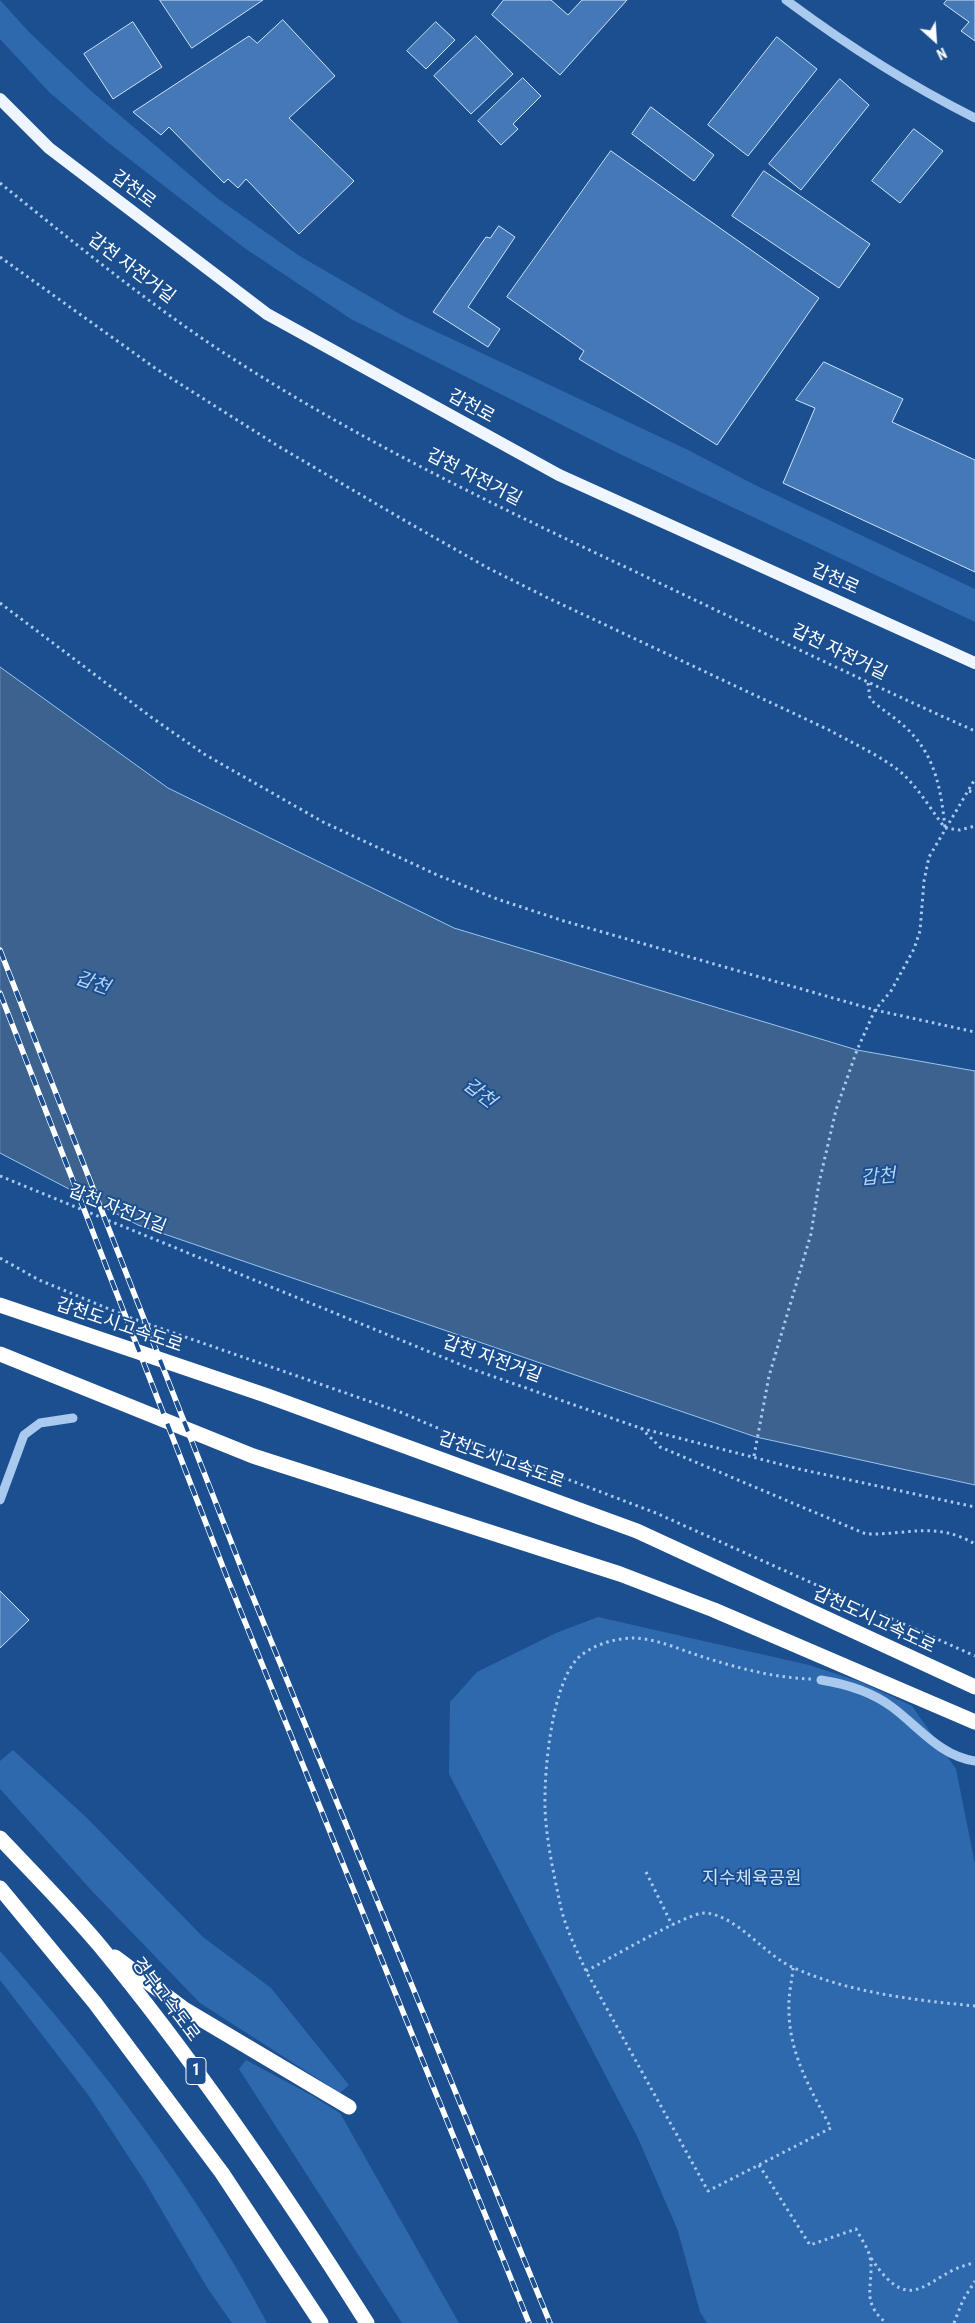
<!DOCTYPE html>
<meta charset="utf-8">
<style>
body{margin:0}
#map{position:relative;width:975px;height:2323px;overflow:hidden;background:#1b4f8f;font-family:"Roboto Condensed",sans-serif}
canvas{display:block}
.north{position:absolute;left:910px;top:15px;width:50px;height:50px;-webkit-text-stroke:4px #1b4f8f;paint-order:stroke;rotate:154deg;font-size:14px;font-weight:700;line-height:20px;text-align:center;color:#fff}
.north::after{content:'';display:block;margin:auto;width:18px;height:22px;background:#fff;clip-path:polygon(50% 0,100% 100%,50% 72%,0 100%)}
</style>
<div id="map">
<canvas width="975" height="2323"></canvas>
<div class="north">N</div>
</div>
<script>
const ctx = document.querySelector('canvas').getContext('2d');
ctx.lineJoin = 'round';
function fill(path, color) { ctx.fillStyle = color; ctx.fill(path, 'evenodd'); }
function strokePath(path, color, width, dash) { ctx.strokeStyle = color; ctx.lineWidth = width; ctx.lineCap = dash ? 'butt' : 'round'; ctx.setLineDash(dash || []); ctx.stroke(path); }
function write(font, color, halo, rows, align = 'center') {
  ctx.font = font + ' "Roboto Condensed","Noto Sans KR",sans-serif'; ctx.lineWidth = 4; ctx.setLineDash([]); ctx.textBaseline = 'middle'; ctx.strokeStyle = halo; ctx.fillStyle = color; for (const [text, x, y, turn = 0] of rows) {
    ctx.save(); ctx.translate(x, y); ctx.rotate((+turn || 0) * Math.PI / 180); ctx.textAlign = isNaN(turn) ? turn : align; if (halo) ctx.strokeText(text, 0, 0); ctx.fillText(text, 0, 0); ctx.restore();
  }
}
fill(new Path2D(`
 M0,0l29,32 61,58 127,108 81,57 107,62 283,133 69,36 218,103v33l-353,-167 -271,-136 -108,-72 -137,-106 -57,-49 -49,-53z
 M598,1617l211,48 52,17 51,24 44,63 19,95v459h-268l-7,-11 -22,-81 -40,-93 -189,-364 1,-72 27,-30 79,-39z
 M13,1750l74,68 116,119 68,51 78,97 -9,8 -140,-90 -108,-112 -92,-102v-28z
 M0,1951c99,112 198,240 267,372h-35l-24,-34 -63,-107 -56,-86 -89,-116z
 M246,2060l65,35 29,18 119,210h-57l-163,-254z`), '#2e69ad');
const water = new Path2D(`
 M0,667l168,121 286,140 403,122 118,21v414l-219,-48 -618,-212 -138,-72z`);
fill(water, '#3c6290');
strokePath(water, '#9cc4f0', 1);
const building = new Path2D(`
 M160,0h103l-71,48z
 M504,0h47l17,15 14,-15h45l-67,75 -68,-60z
 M947,0h28v41l-14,-10 8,-9 -25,-18z
 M283,20l52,56 -46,42 65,63 -55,53 -53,-55 -8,9 -10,-9 -4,4 -55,-56 -8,8 -28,-23 116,-76 8,7z
 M133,22l29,45 -49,32 -29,-45z
 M436,22l19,18 -29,29 -19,-18z
 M476,36l37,38 -42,40 -37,-38z
 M777,37l40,32 -69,87 -40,-31z
 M523,78l18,18 -28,28 5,5 -17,16 -23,-24z
 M840,79l29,26 -68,85 -32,-26z
 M651,107l63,48 -20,26 -62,-47z
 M914,129l29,22 -43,52 -28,-22z
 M611,151l208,147 -102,147 -138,-86 5,-8 -77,-54z
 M764,171l106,73 -31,44 -107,-72z
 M499,226l16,11 -47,70 32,22 -12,18 -55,-35 53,-75 4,1z
 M824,362l79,37 -11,23 83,38v112l-192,-89 32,-75 -19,-8z
 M0,1591l29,29 -29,28z`);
fill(building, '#4478b7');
strokePath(building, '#cfe3fa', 1);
strokePath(new Path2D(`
 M0,183c67,54 134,109 206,158 140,94 294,167 447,239 107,51 214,103 322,151
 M0,257l155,111 123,78 124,73 86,49 58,29 283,133c23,13 57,28 76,46 16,16 27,35 40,52l15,2 15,-4
 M0,603l151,114 53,37 119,68 112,52 62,25 67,22 311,89 100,22
 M868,683l2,16c11,10 23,17 34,27 31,27 37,63 41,102
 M969,791l6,2
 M0,1176l469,192 171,60 159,41 176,38
 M0,1258l39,22 92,38 269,94 75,32 181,69 319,143
 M641,1428l19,19 206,87c43,1 69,-13 109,10
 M754,1456l15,-80 42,-142 8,-51 17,-73 21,-60 18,-40 16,-19 23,-42 6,-18 4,-50 5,-24 46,-78
 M646,1872l26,53
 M793,1968c-1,13 -5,28 -4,42 0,44 22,80 42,118l-123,63 -122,-220c-9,-20 -20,-42 -25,-63 -7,-33 -15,-68 -16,-101 -1,-37 7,-123 33,-149 14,-13 37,-20 56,-20 24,1 47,12 69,19 35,11 72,21 108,22
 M586,1971c20,-10 102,-59 119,-58 32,2 59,42 89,55 57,25 120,32 181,38
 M759,2165l51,80 46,-16c4,8 12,19 14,28 5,28 -11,43 16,66
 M871,2258c43,65 56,13 104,5
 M954,2323l9,-23 12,-19`), '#a9c9ee', 3, [2.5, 4]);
strokePath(new Path2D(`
 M786,0c59,44 123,85 189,118
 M0,1500l24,-65 16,-12 33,-5
 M821,1680c25,4 51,12 71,27 27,20 48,49 83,54`), '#a9c9ee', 9);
strokePath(new Path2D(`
 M0,99l49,49 218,166 292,161 416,188`), '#f0f6ff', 12);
strokePath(new Path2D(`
 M0,1305l265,90 372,136 338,156
 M0,1354l253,102 367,118 94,36 261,112
 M0,1838c34,36 69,71 100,108 98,119 185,247 267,377
 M0,1888l95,115 127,170 99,150
 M115,1957l69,52 165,98`), '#fff', 15);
const rail = new Path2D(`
 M0,950l244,625 306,748
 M0,993l228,587 301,743`);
strokePath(rail, '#fff', 5.5);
strokePath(rail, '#1b4f8f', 4, [11]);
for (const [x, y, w] of [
 [196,2071,20]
]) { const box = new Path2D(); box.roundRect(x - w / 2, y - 13.5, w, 27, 4); ctx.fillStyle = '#1b4f8f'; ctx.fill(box); strokePath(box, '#fff', 1); }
write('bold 16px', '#fff', null, [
 ["1",196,2071]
]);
write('18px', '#fff', '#1b4f8f', [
 ["갑천로",133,190,37],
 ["갑천 자전거길",131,269,37],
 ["갑천로",471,407,29],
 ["갑천 자전거길",474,478,27],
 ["갑천로",835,580,24],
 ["갑천 자전거길",839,653,26],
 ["갑천 자전거길",117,1210,22],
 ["갑천도시고속도로",119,1326,19],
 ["갑천 자전거길",492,1360,20],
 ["갑천도시고속도로",501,1461,20],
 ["갑천도시고속도로",874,1621,25],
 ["경부고속도로",165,2000,53]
]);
write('18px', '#cfe3fa', '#1b4f8f', [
 ["지수체육공원",752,1879]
]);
write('italic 19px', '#b5d3f5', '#1b4f8f', [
 ["갑천",92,984,19],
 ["갑천",479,1094,38],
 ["갑천",878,1178,-5]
]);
</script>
